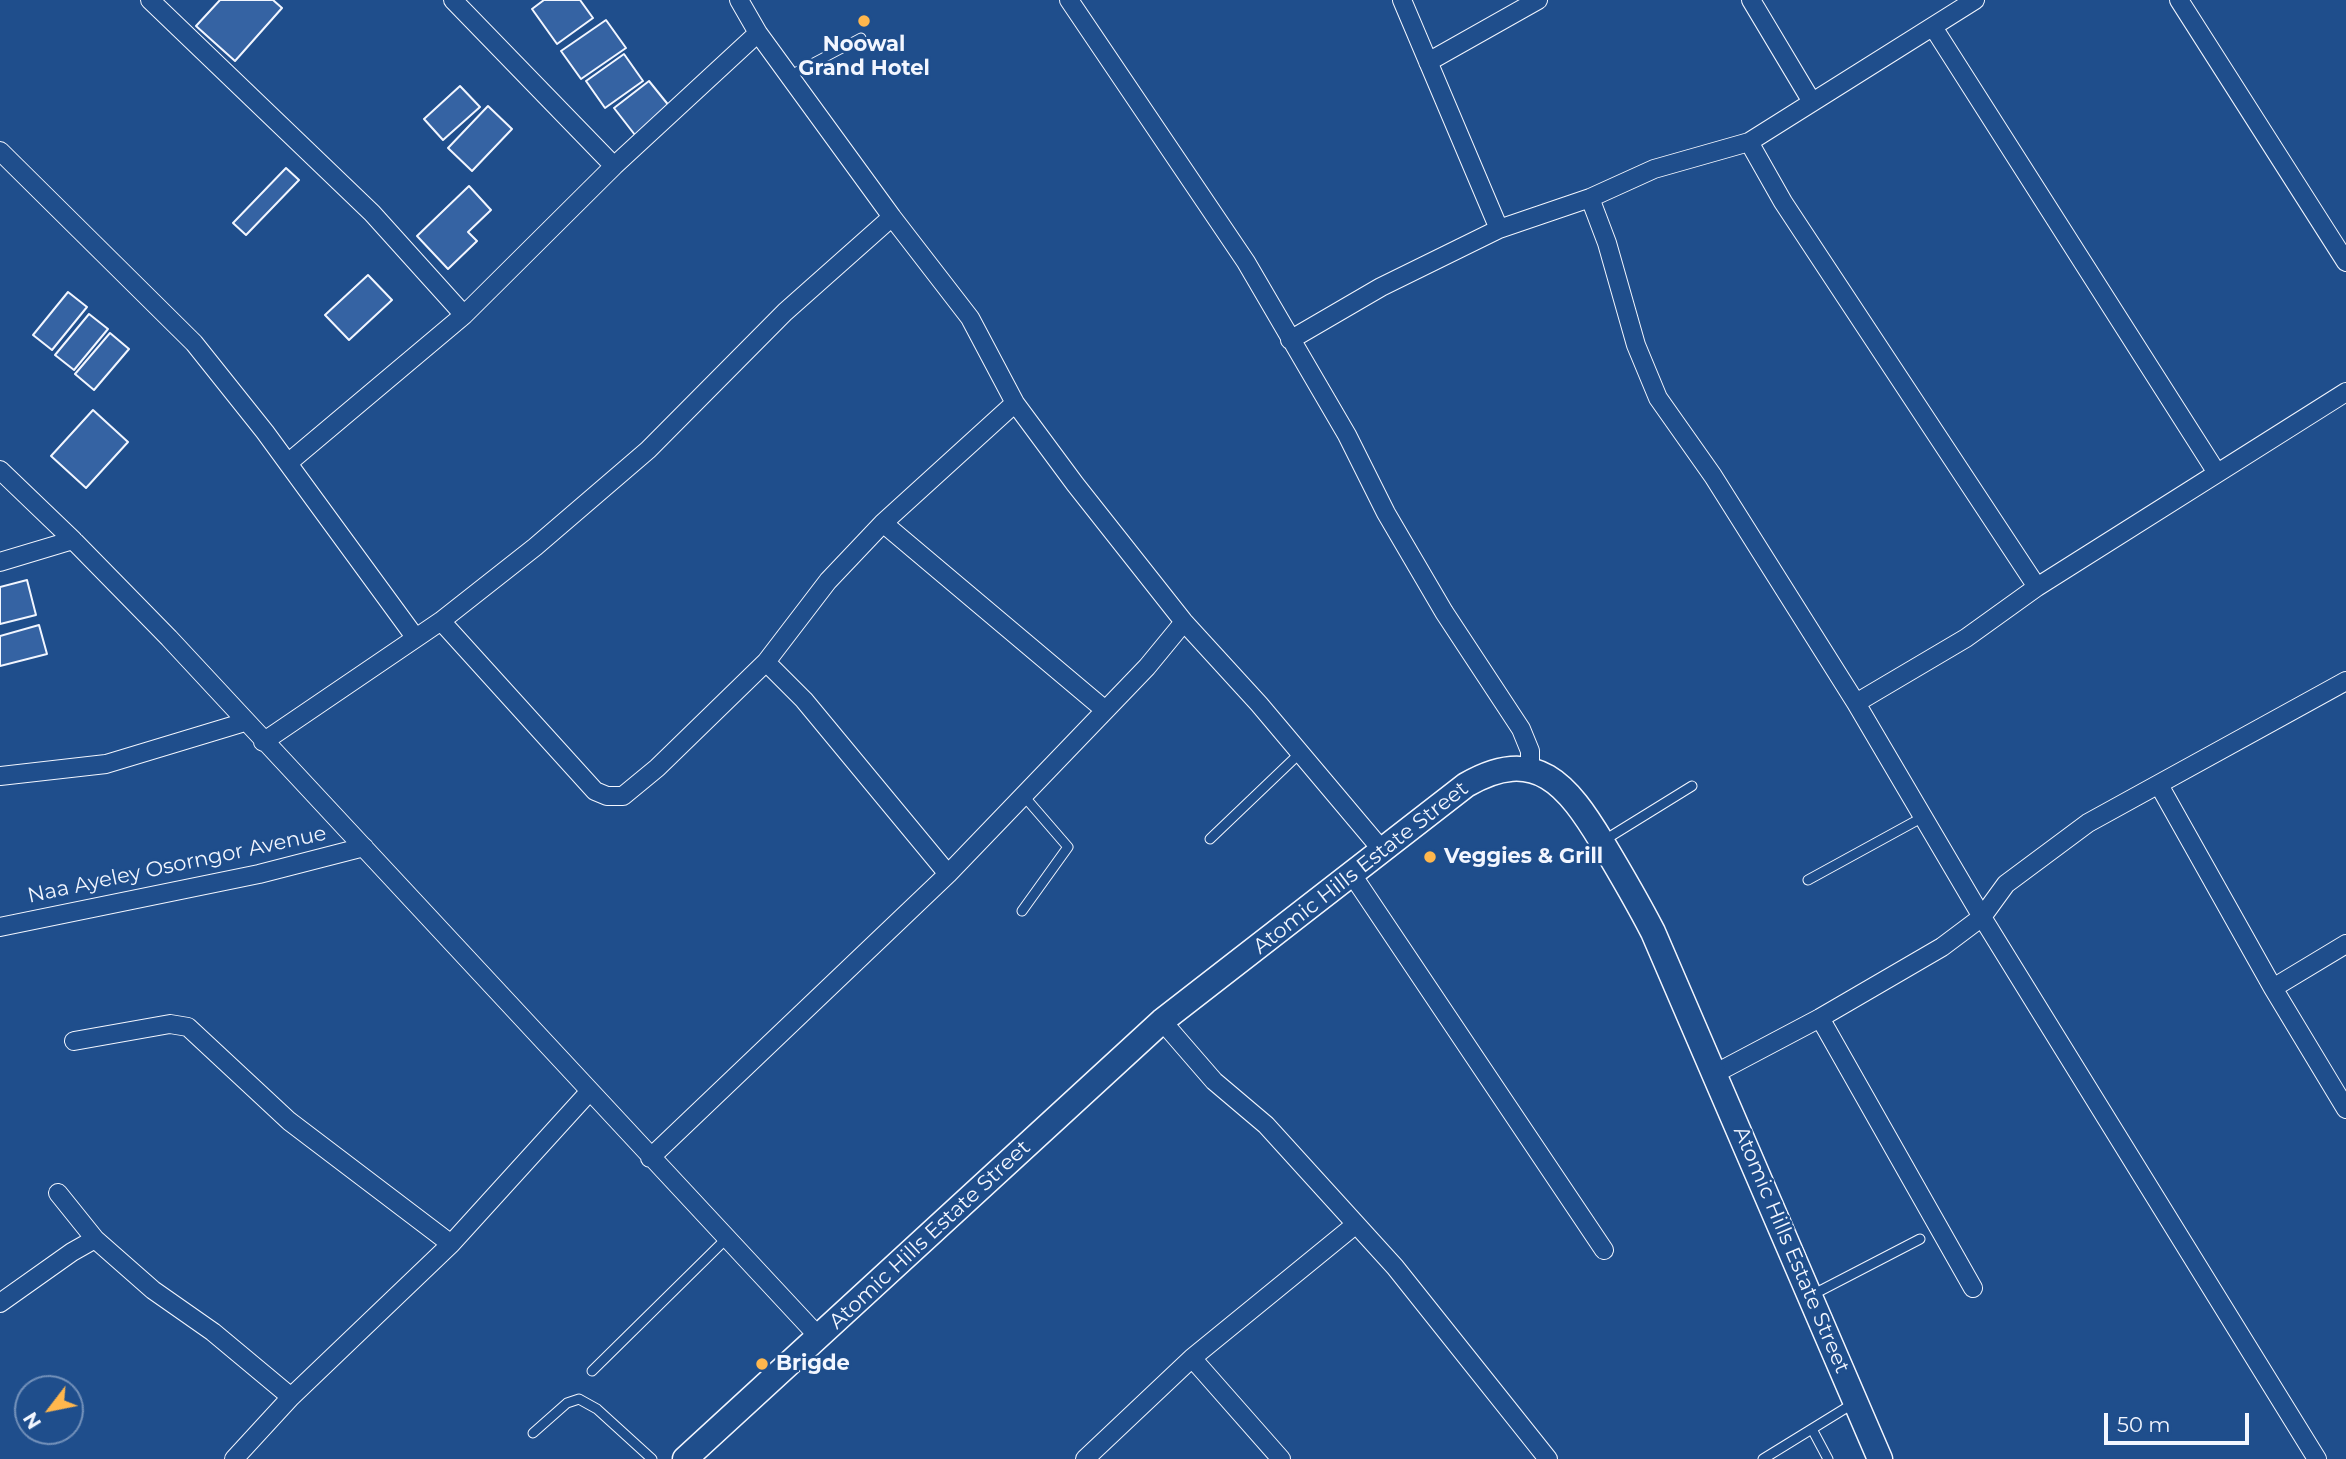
<!DOCTYPE html>
<style>
body{margin:0}
#map{position:relative;width:2346px;height:1459px;overflow:hidden;background:#1f4e8c;font-family:Montserrat,sans-serif}
canvas{display:block}
.north{position:absolute;left:14px;top:1375px;width:70px;height:70px;box-sizing:border-box;background:#1f4e8c;border:2px solid #7391ba;border-radius:50%;rotate:238deg;font-size:19px;font-weight:700;line-height:28px;text-align:center;color:#f2f6ff}
.north::after{content:'';display:block;margin:auto;width:24px;height:32px;background:#ffb74d;clip-path:polygon(50% 0,100% 100%,50% 72%,0 100%)}
.scale{position:absolute;left:2104px;top:1413px;width:145px;height:32px;box-sizing:border-box;border:4px solid #f2f6ff;border-top:0;padding-left:9px;font-size:21px;line-height:24px;white-space:nowrap;color:#f2f6ff;-webkit-text-stroke:5px #1f4e8c;paint-order:stroke}
</style>
<div id="map">
<canvas width="2346" height="1459"></canvas>
<div class="north">N</div>
<div class="scale">50 m</div>
</div>
<script>
const ctx = document.querySelector('canvas').getContext('2d');
ctx.lineJoin = 'round';
function fill(path, color) { ctx.fillStyle = color; ctx.fill(path, 'evenodd'); }
function strokePath(path, color, width, dash) { ctx.strokeStyle = color; ctx.lineWidth = width; ctx.lineCap = dash ? 'butt' : 'round'; ctx.setLineDash(dash || []); ctx.stroke(path); }
function write(font, color, halo, rows, align = 'center') {
  ctx.font = font + ' Montserrat,sans-serif'; ctx.lineWidth = 5; ctx.setLineDash([]); ctx.textBaseline = 'middle'; ctx.strokeStyle = halo; ctx.fillStyle = color; for (const [text, x, y, turn = 0] of rows) {
    ctx.save(); ctx.translate(x, y); ctx.rotate((+turn || 0) * Math.PI / 180); ctx.textAlign = isNaN(turn) ? turn : align; if (halo) ctx.strokeText(text, 0, 0); ctx.fillText(text, 0, 0); ctx.restore();
  }
}
const building = new Path2D(`
 M220,0h53l9,8 -47,53 -39,-35z
 M544,0h36l13,18 -36,26 -25,-35z
 M606,20l20,28 -45,31 -20,-28z
 M624,54l19,27 -38,27 -19,-27z
 M649,81l21,26 -35,28 -21,-27z
 M460,86l20,21 -37,33 -19,-21z
 M488,106l24,23 -40,42 -24,-23z
 M286,168l13,12 -53,55 -13,-12z
 M469,186l22,24 -23,22 9,9 -29,28 -31,-33z
 M368,275l24,25 -43,40 -24,-25z
 M68,292l19,15 -35,43 -19,-15z
 M89,314l19,15 -34,41 -19,-15z
 M110,333l19,16 -35,41 -19,-16z
 M93,410l35,32 -42,46 -35,-32z
 M27,580l9,35 -36,9v-37z
 M39,625l8,29 -47,12v-30z`);
fill(building, '#3563a3');
strokePath(building, '#f2f6ff', 2);
const lane = new Path2D(`
 M789,76l72,-38
 M1210,839l89,-85
 M1603,841l89,-55
 M1808,880l115,-63
 M1022,911l46,-64 -45,-52
 M1812,1295l108,-56
 M592,1371l135,-133
 M1812,1429l16,30
 M533,1433l34,-30 12,-4 18,10 55,50
 M1763,1459l91,-56`);
const street = new Path2D(`
 M150,0l222,213 92,102
 M453,0l161,166
 M739,0l19,33 134,184 78,101 45,85 60,81 109,138 75,82 123,146
 M1069,0l177,262 101,173 39,78 58,99 77,117 9,22v19
 M1402,0l97,229
 M1751,0l61,102
 M2179,0l167,262
 M1933,27l284,446
 M1428,62l110,-62
 M1749,142l34,60 254,385
 M0,151l194,192 71,89 150,205
 M1590,198l17,45 29,102 22,53 55,78 143,227 126,214 335,542
 M1290,340l91,-53 118,-58 91,-31 64,-29 95,-27 226,-142
 M288,463l176,-148 150,-149 144,-133
 M0,470l73,70 96,98 650,699
 M883,523l222,187
 M0,562l73,-22
 M441,621l154,170 12,5h16l34,-28 109,-106 62,-81 55,-58 132,-120
 M766,662l38,38 144,174
 M1856,703l110,-65 71,-51 309,-195
 M263,742l178,-121 94,-74 113,-97 137,-138 107,-95
 M0,776l106,-12 139,-42
 M2159,785l114,203 73,121
 M1351,873l253,377
 M0,927l259,-53 105,-27
 M2273,988l73,-44
 M1820,1018l153,270
 M1162,1021l52,60 52,44 129,142 153,192
 M74,1041l96,-17 18,3 101,94 162,123
 M1716,1073l104,-55 122,-71 40,-30 24,-33 82,-61 258,-142
 M650,1158l298,-284 199,-207 37,-45
 M58,1193l37,46 58,51 60,42 78,65
 M0,1303l72,-51 23,-13
 M1192,1358l89,101
 M234,1459l57,-62 160,-153 139,-153
 M1085,1459l107,-101 163,-133`);
const secondary = new Path2D(`
 M685,1459l477,-438 304,-236c70,-41 102,1 136,57 18,30 35,59 51,90l227,527`);
strokePath(lane, '#f2f6ff', 11);
strokePath(street, '#f2f6ff', 20);
strokePath(secondary, '#f2f6ff', 27);
strokePath(lane, '#1f4e8c', 9);
strokePath(street, '#1f4e8c', 18);
strokePath(secondary, '#1f4e8c', 24);
for (const [x, y, r, color] of [
 [864,21,7,"#ffb74d"],
 [1430,857,7,"#ffb74d"],
 [762,1364,7,"#ffb74d"]
]) { const dot = new Path2D(); dot.arc(x, y, r, 0, 2 * Math.PI); ctx.fillStyle = color; ctx.fill(dot); strokePath(dot, '#1f4e8c', 2.5); }
write('bold 21px', '#f2f6ff', '#1f4e8c', [
 ["Noowal",864,45,"center"],
 ["Grand Hotel",864,69,"center"],
 ["Veggies & Grill",1444,857],
 ["Brigde",776,1364]
], 'left');
write('21px', '#f2f6ff', '#1f4e8c', [
 ["Naa Ayeley Osorngor Avenue",177,865,-12],
 ["Atomic Hills Estate Street",1361,868,-38],
 ["Atomic Hills Estate Street",930,1235,-43],
 ["Atomic Hills Estate Street",1791,1250,67]
]);
</script>
